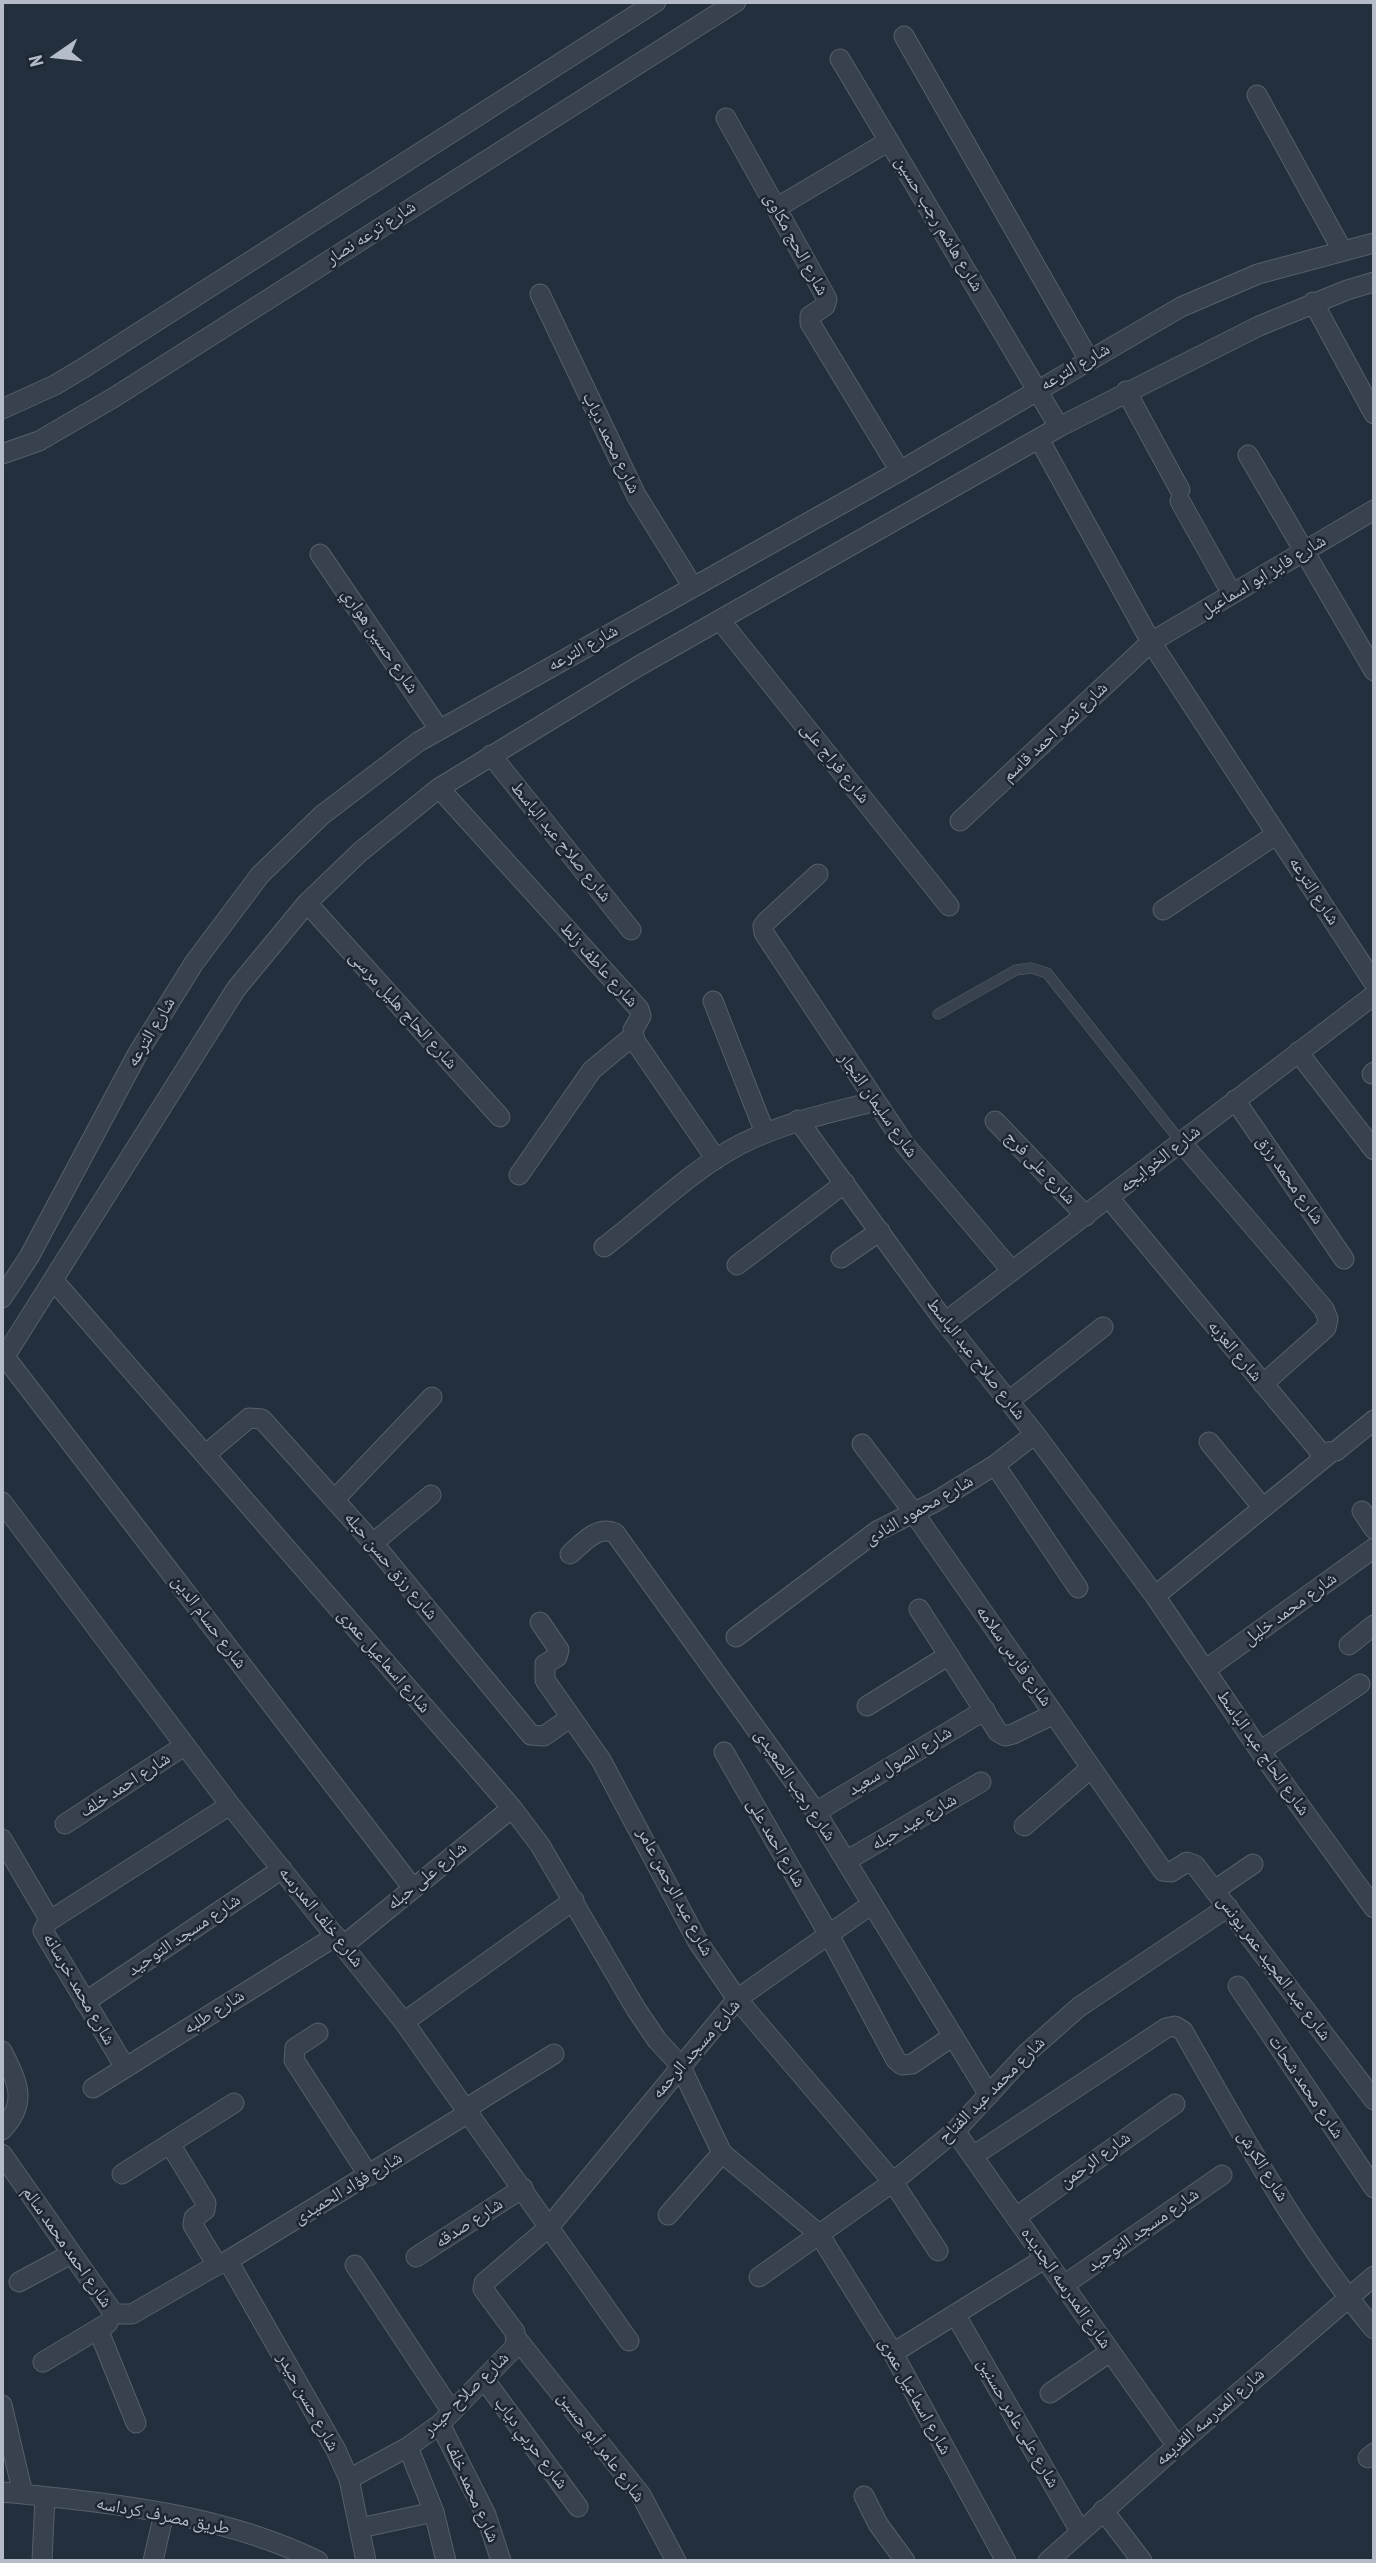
<!DOCTYPE html>
<meta charset="utf-8">
<style>
body{margin:0}
#map{position:relative;width:1376px;height:2563px;overflow:hidden;background:#242f3e;font-family:"PT Sans Narrow",sans-serif}
canvas{display:block}
.frame{position:absolute;inset:0;border:4px solid #b4bcc9;pointer-events:none}
.north{position:absolute;left:21px;top:21px;width:70px;height:70px;-webkit-text-stroke:5px #1d2633;paint-order:stroke;rotate:256deg;font-size:19px;font-weight:700;line-height:28px;text-align:center;color:#b4bcc9}
.north::after{content:'';display:block;margin:auto;width:24px;height:32px;background:#b4bcc9;clip-path:polygon(50% 0,100% 100%,50% 72%,0 100%)}
</style>
<div id="map">
<canvas width="1376" height="2563"></canvas>
<div class="frame"></div>
<div class="north">N</div>
</div>
<script>
const ctx = document.querySelector('canvas').getContext('2d');
ctx.lineJoin = 'round';
function strokePath(path, color, width, dash) { ctx.strokeStyle = color; ctx.lineWidth = width; ctx.lineCap = dash ? 'butt' : 'round'; ctx.setLineDash(dash || []); ctx.stroke(path); }
function write(font, color, halo, rows, align = 'center') {
  ctx.font = font + ' "PT Sans Narrow","Noto Naskh Arabic",sans-serif'; ctx.lineWidth = 5; ctx.setLineDash([]); ctx.textBaseline = 'middle'; ctx.strokeStyle = halo; ctx.fillStyle = color; for (const [text, x, y, turn = 0] of rows) {
    ctx.save(); ctx.translate(x, y); ctx.rotate((+turn || 0) * Math.PI / 180); ctx.textAlign = isNaN(turn) ? turn : align; if (halo) ctx.strokeText(text, 0, 0); ctx.fillText(text, 0, 0); ctx.restore();
  }
}
const service = new Path2D(`
 M938,1014l78,-44 15,-2 16,5 134,169`);
const minor = new Path2D(`
 M904,36l185,324
 M840,59l219,368
 M1257,95l85,155
 M726,118l101,181 -2,7 -15,10v7l90,148
 M776,208l113,-67
 M540,294l96,201 57,92
 M1313,302l61,112
 M1126,391l54,99
 M2,409l53,-24 30,-18 571,-365
 M1039,439l112,203 223,341
 M2,454l37,-13 74,-43 623,-396
 M1248,455l126,216
 M1180,501l52,93
 M320,554l119,175
 M720,620l229,286
 M491,755l140,175
 M439,788l200,221 2,7 -8,14 2,11 81,118
 M960,821l191,-179 223,-132
 M818,874l-51,47 -4,5 1,7 141,212 107,126
 M307,903l193,214
 M1163,910l114,-76
 M713,1001l52,132
 M1298,1052l76,98
 M1372,1074l2,-2
 M1235,1100l109,159
 M798,1120l147,202 90,112 120,162 105,155 114,157
 M995,1121l91,95
 M1181,1142l143,167 4,10 -2,9 -63,56
 M519,1175l73,-105 41,-34
 M1109,1198l212,255 15,-2 38,-31
 M604,1247c45,-34 87,-77 137,-103 42,-21 87,-31 132,-42
 M841,1258l39,-27
 M737,1265l108,-82
 M54,1281l458,527 28,37 96,164 21,31 23,25 42,88 97,81 74,119 113,208
 M2,1298l27,-41 109,-204 56,-90 66,-88 62,-60 96,-73 482,-271 281,-164 77,-33 116,-31
 M945,1322l429,-327
 M5,1357l407,530
 M2,1361l234,-372 71,-86 53,-51 79,-64 198,-121 422,-240 200,-101 88,-36 27,-8
 M1009,1401l94,-74
 M1209,1442l54,66
 M862,1444l52,69 249,358 8,1 16,-10 8,3 179,235
 M205,1455l44,-37 13,1 111,124 158,192 13,1 27,-19
 M995,1465l83,123
 M334,1500l98,-103
 M2,1502l228,303 174,217 225,319
 M1362,1511l12,18
 M373,1543l58,-48
 M570,1554c13,-11 27,-29 45,-21l201,279 173,283
 M1155,1596l174,-142
 M919,1609l79,123 7,4 8,-2 41,-20
 M540,1622l19,28 -2,7 -12,7v16l56,80 97,182 39,57 156,183 45,69
 M736,1637l141,-106 58,-29 60,-37 40,-31
 M1349,1645l25,-20
 M1205,1670l169,-122
 M867,1706l82,-51
 M1260,1751l100,-67
 M724,1752l105,183 67,125 6,5 10,-1 41,-28
 M816,1812l169,-102
 M65,1824l119,-78
 M1024,1826l67,-58
 M2,1839l47,80 -6,12 82,136
 M846,1861l135,-79
 M1215,1890l38,-26
 M49,1921l181,-116
 M344,1945l168,-137
 M1238,1986l136,202
 M85,2002l197,-133
 M404,2022l170,-122
 M318,2033l-23,15 -1,12 75,116
 M2,2051c15,30 27,51 0,79
 M93,2088l243,-152
 M467,2108l87,-54
 M955,2131l222,315
 M170,2144l36,59 -1,7 -11,8 -1,7 24,40
 M2,2154l112,160h18l85,-49 7,-2 7,3 105,184 13,29 17,82
 M973,2156l193,-128 9,-2 8,5c58,101 115,208 191,298
 M122,2174l112,-71
 M668,2215l54,-62
 M1016,2217l159,-113
 M416,2257l107,-69
 M224,2263l246,-151
 M355,2265l97,147
 M759,2277l134,-95 62,-51 73,-79 51,-45 149,-100
 M19,2282l52,-28
 M1064,2285l158,-110
 M955,2314l125,217
 M98,2329l38,94
 M517,2339l124,156 35,66
 M893,2353l151,-94
 M43,2362l65,-39
 M484,2379l94,128
 M1050,2393l60,-41
 M2,2405l21,89
 M440,2424l46,91 15,46
 M408,2447l26,65 12,49
 M1368,2458l6,-5
 M349,2479l59,-32 32,-23 76,-78 -1,-14 -32,-43 1,-6 65,-56 188,-228 135,-95
 M2,2492c107,11 218,21 316,69
 M864,2496l14,28 27,37
 M1103,2510l39,51
 M360,2528l74,-16
 M42,2561l3,-64
 M153,2561l11,-48
 M1048,2561l129,-115 197,-170`);
strokePath(service, '#565f6c', 11);
strokePath(minor, '#565f6c', 21);
strokePath(service, '#38414e', 10);
strokePath(minor, '#38414e', 19);
write('18px', '#b4bcc9', '#1d2633', [
 ["شارع هاشم رجب حسين",939,224,59],
 ["شارع ترعه نصار",371,233,-33],
 ["شارع الحج مكاوى",796,244,61],
 ["شارع الترعه",1075,367,-30],
 ["شارع محمد دياب",611,443,64],
 ["شارع فايز ابو اسماعيل",1263,576,-31],
 ["شارع حسين هواري",380,641,56],
 ["شارع الترعه",583,648,-29],
 ["شارع نصر احمد قاسم",1055,732,-43],
 ["شارع فراج على",835,763,51],
 ["شارع صلاح عبد الباسط",561,842,51],
 ["شارع الترعه",1314,891,57],
 ["شارع عاطف زلط",599,965,48],
 ["شارع الحاج هليل مرسى",403,1010,48],
 ["شارع الترعه",151,1032,-59],
 ["شارع سليمان النجار",878,1105,55],
 ["شارع الخوايجه",1160,1159,-38],
 ["شارع على فرج",1040,1168,46],
 ["شارع محمد رزق",1290,1180,55],
 ["شارع العزبه",1235,1351,50],
 ["شارع صلاح عبد الباسط",976,1359,52],
 ["شارع محمود النادى",919,1510,-30],
 ["شارع رزق حسن حبله",391,1566,50],
 ["شارع محمد خليل",1290,1609,-36],
 ["شارع حسام الدين",209,1622,53],
 ["شارع فارس سلامه",1014,1656,55],
 ["شارع اسماعيل عمرى",384,1661,49],
 ["شارع الحاج عبد الباسط",1263,1753,55],
 ["شارع الصول سعيد",900,1761,-31],
 ["شارع احمد خلف",125,1785,-33],
 ["شارع رجب الصعيدى",795,1785,56],
 ["شارع عيد حبله",914,1822,-30],
 ["شارع احمد على",776,1843,60],
 ["شارع على حبله",427,1876,-39],
 ["شارع عبد الرحمن عامر",675,1892,62],
 ["شارع خلف المدرسه",321,1917,51],
 ["شارع مسجد التوحيد",184,1935,-34],
 ["شارع عبد المجيد عمر يونس",1274,1968,53],
 ["شارع محمد خرسانه",79,1989,60],
 ["شارع طلبه",214,2012,-32],
 ["شارع مسجد الرحمه",696,2049,-49],
 ["شارع محمد شحات",1306,2087,56],
 ["شارع محمد عبد الفتاح",992,2090,-45],
 ["شارع الرحمن",1095,2160,-36],
 ["شارع الكرش",1263,2166,58],
 ["شارع فؤاد الحميدى",348,2188,-31],
 ["شارع صدقه",469,2223,-33],
 ["شارع مسجد التوحيد",1143,2230,-35],
 ["شارع احمد محمد سالم",67,2247,55],
 ["شارع المدرسه الجديده",1066,2288,55],
 ["شارع صلاح حيدر",466,2394,-44],
 ["شارع اسماعيل عمرى",915,2396,61],
 ["شارع حسن حيدر",308,2402,61],
 ["شارع المدرسه القديمه",1210,2417,-41],
 ["شارع على عامر حسنين",1018,2423,60],
 ["شارع حربي دياب",531,2443,53],
 ["شارع عامر أبو حسين",601,2447,53],
 ["شارع محمد خلف",472,2492,66],
 ["طريق مصرف كرداسه",163,2516,11]
]);
</script>
